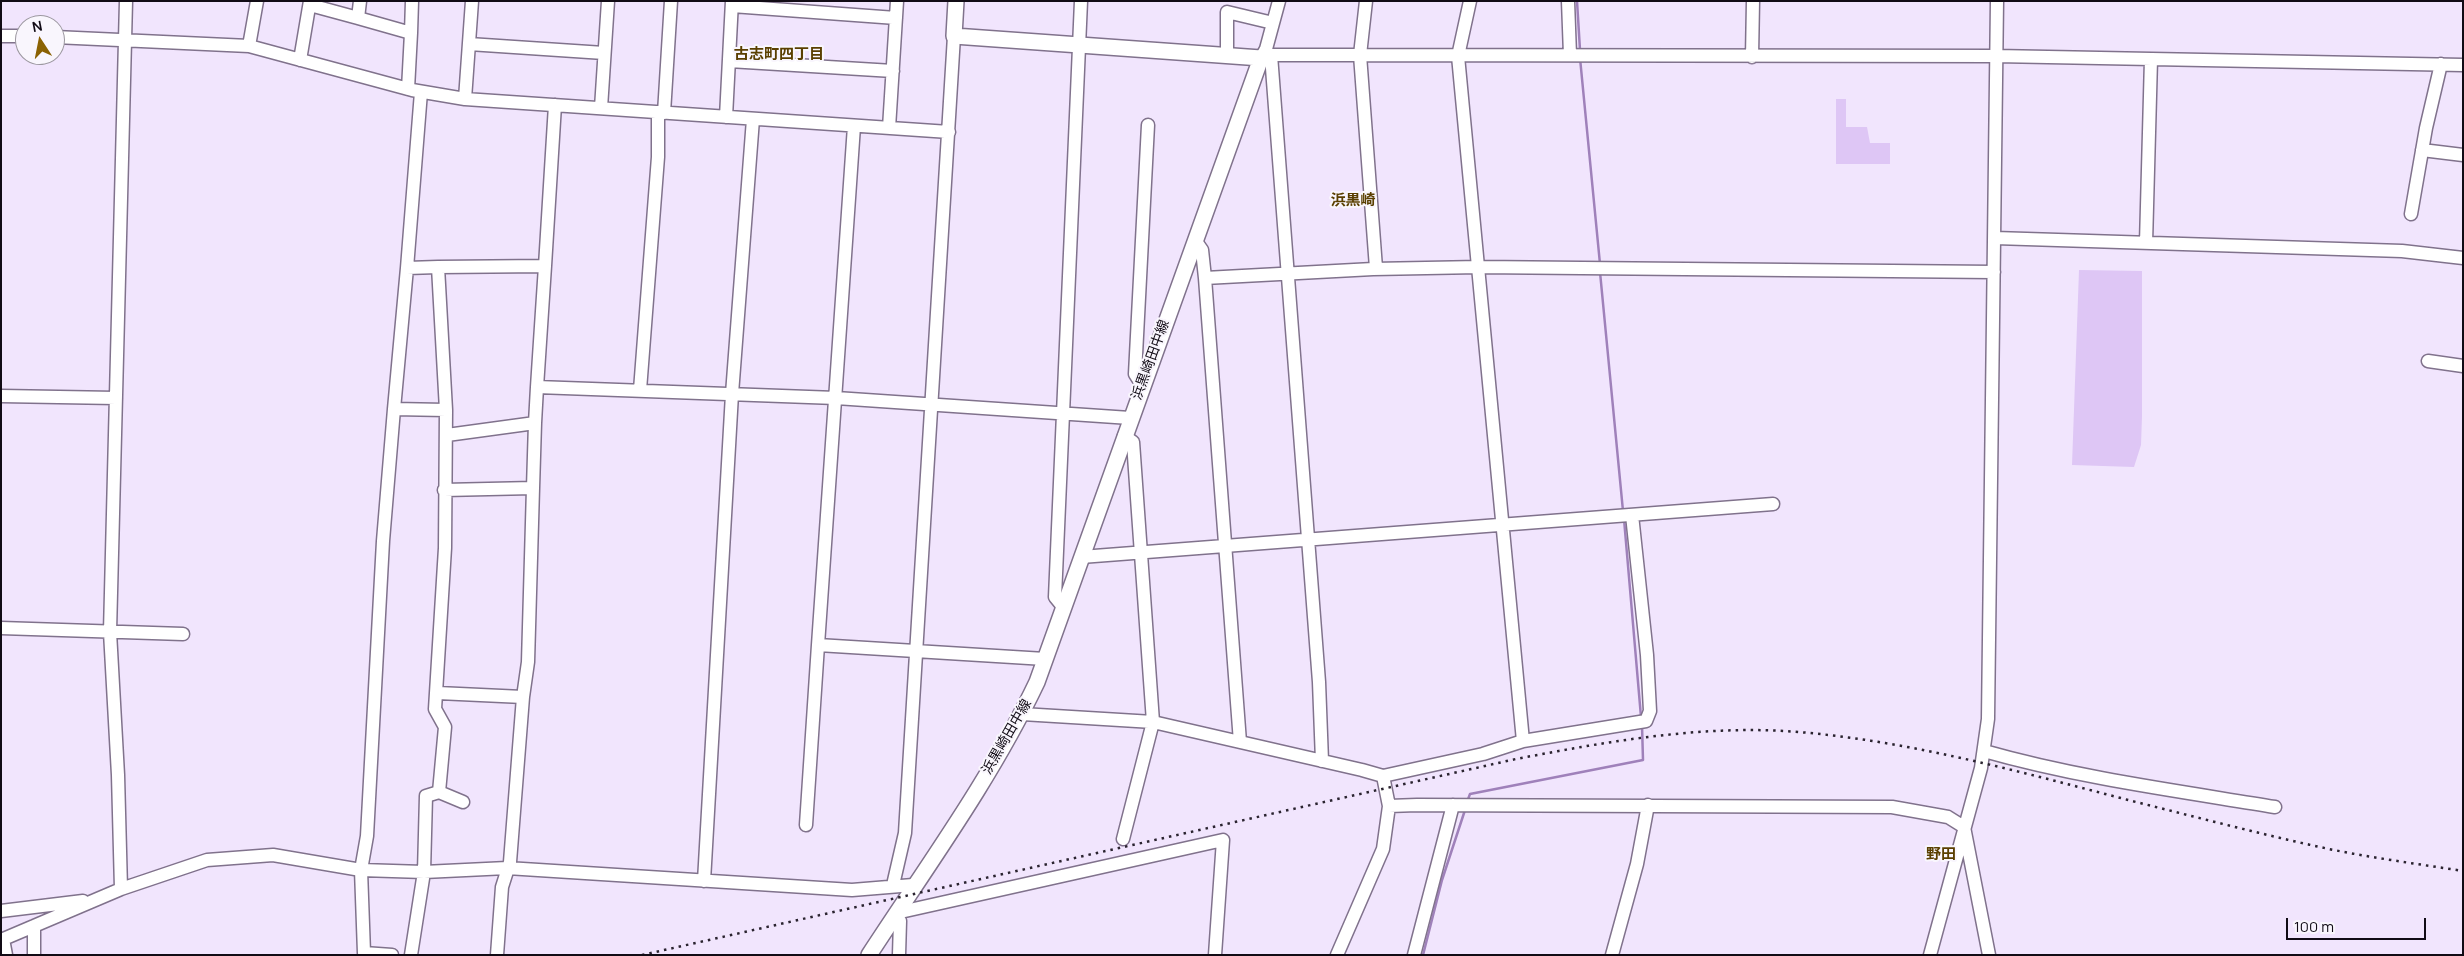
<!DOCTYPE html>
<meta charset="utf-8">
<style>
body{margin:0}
#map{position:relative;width:2464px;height:956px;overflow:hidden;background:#f1e5fd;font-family:Manrope,sans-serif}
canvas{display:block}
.frame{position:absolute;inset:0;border:2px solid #110b15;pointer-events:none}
.north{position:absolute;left:15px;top:15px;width:50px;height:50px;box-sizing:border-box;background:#f9f6fd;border:1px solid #9c98a0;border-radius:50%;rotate:349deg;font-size:14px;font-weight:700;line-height:20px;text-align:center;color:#110b15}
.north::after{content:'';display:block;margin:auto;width:18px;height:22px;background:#8b6203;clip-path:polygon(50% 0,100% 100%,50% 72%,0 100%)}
.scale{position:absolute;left:2286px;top:918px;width:140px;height:22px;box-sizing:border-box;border:2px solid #110b15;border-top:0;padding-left:6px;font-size:15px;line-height:18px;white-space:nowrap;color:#110b15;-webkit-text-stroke:4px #f9f6fd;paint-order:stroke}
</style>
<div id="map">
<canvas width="2464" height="956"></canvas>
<div class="frame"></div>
<div class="north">N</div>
<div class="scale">100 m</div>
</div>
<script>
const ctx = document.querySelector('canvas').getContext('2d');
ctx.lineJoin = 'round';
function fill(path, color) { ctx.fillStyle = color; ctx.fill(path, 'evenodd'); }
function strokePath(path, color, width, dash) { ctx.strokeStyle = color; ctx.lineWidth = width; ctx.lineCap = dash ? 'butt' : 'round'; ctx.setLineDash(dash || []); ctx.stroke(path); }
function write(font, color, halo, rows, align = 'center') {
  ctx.font = font + ' Manrope,"Noto Sans JP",sans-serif'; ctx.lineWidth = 4; ctx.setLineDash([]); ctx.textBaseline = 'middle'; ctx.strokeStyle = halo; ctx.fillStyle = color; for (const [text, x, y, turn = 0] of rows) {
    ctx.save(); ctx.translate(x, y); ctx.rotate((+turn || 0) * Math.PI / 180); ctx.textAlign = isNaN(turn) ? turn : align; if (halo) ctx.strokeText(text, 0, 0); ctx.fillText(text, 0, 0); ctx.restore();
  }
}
fill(new Path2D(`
 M1836,99h10v28h21l3,16h20v21h-54z
 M2079,270l63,1v145l-1,29 -7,22 -62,-2z`), '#dec6f5');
strokePath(new Path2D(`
 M1577,1l3,49
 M1580,58l20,206
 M1600,272l23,239
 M1624,519l17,198
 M1467,802l3,-8 173,-34 -1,-35
 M1423,955l19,-75 23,-70`), '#9f81ba', 2.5);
const minor = new Path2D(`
 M1366,1l-6,54 16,213
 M1470,1l-12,55 65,685
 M1568,1l2,54
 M310,5l48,13 2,-17
 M732,6l164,12
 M358,18l53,15 1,-32
 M1,36h24
 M55,37l194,9 163,44 53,9 484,33
 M469,44l135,9
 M249,46l8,-45
 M1271,55l48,627 3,79
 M1227,56v-44l46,11
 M1752,57l1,-56
 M1261,58l10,-3h89l636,1 467,9
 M1261,58l5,-9 13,-48
 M300,60l10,-59
 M729,61l164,10
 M408,89l3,-56
 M465,99l7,-98
 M601,108l7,-107
 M664,113l7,-112
 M726,117l6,-116
 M889,128l8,-127
 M2422,150l41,5
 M2411,214l15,-86 15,-64
 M1995,238l407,13 61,7
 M1195,240l7,10 3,28 168,-9 106,-2 515,5
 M2146,243l5,-184
 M545,266l10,-161
 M438,267l107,-1 -8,121
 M407,268l14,-176
 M1205,278l35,464
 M2428,361l35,5
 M1142,385l-7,-11 13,-249
 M640,390l18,-233v-45
 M1,396l115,2
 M394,409l13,-141 31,-1 8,143
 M447,435l88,-12 2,-36 299,11 294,20
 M444,490l89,-2 2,-65
 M1081,557l692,-53
 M1064,608l-9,-11 26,-596
 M1,628l182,6
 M818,645l36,-519
 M438,693l85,4 5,-35 5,-174
 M1022,714l131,8 209,48 21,6 6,30
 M1984,751c95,27 194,40 291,56
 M1383,776l100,-22 40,-13 123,-20 4,-10 -3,-56 -15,-140
 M439,792l24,10
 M806,825l12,-180 227,14
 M1123,839l30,-117 -20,-280 -9,-6
 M704,881l28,-487 21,-275
 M893,885l12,-52 49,-797
 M121,889l-3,-114 -8,-143 16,-631
 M1,911l82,-10
 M34,926v29
 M3,939l3,16
 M1,940l120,-51 86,-29 66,-5 88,15 63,2 83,-4 345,22 61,-5
 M392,955l-28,-2 -3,-83 6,-34 16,-295 11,-132 52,1 -1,138 -10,161 10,18 -6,65 -13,4 -2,76 -13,83
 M497,955l5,-68 8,-25 13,-165
 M899,955l1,-34 -4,-8 327,-73 -8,115
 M1337,955l46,-106 6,-43 28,-1 475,2 56,10 16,10 25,128
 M1414,955l39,-150
 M1612,955l25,-91 11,-59
 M1930,955l51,-187 7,-49 9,-718`);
const major = new Path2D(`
 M869,955c58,-89 122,-176 168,-273l224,-624 -307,-22 2,-35`);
strokePath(minor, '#80728c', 15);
strokePath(major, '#80728c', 18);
strokePath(minor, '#fff', 12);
strokePath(major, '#fff', 15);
strokePath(new Path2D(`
 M642,955l874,-196c89,-17 178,-33 269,-28 120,8 235,41 351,71 64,16 128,33 193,47 44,9 89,15 134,22`), '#2a232f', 2.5, [2.5, 5]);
write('14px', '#110b15', '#f9f6fd', [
 ["浜黒崎田中線",1151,360,-70],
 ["浜黒崎田中線",1007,737,-60]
]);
write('bold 15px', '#5a3f00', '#f9f6fd', [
 ["古志町四丁目",779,55],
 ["浜黒崎",1353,201],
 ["野田",1941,855]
]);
</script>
